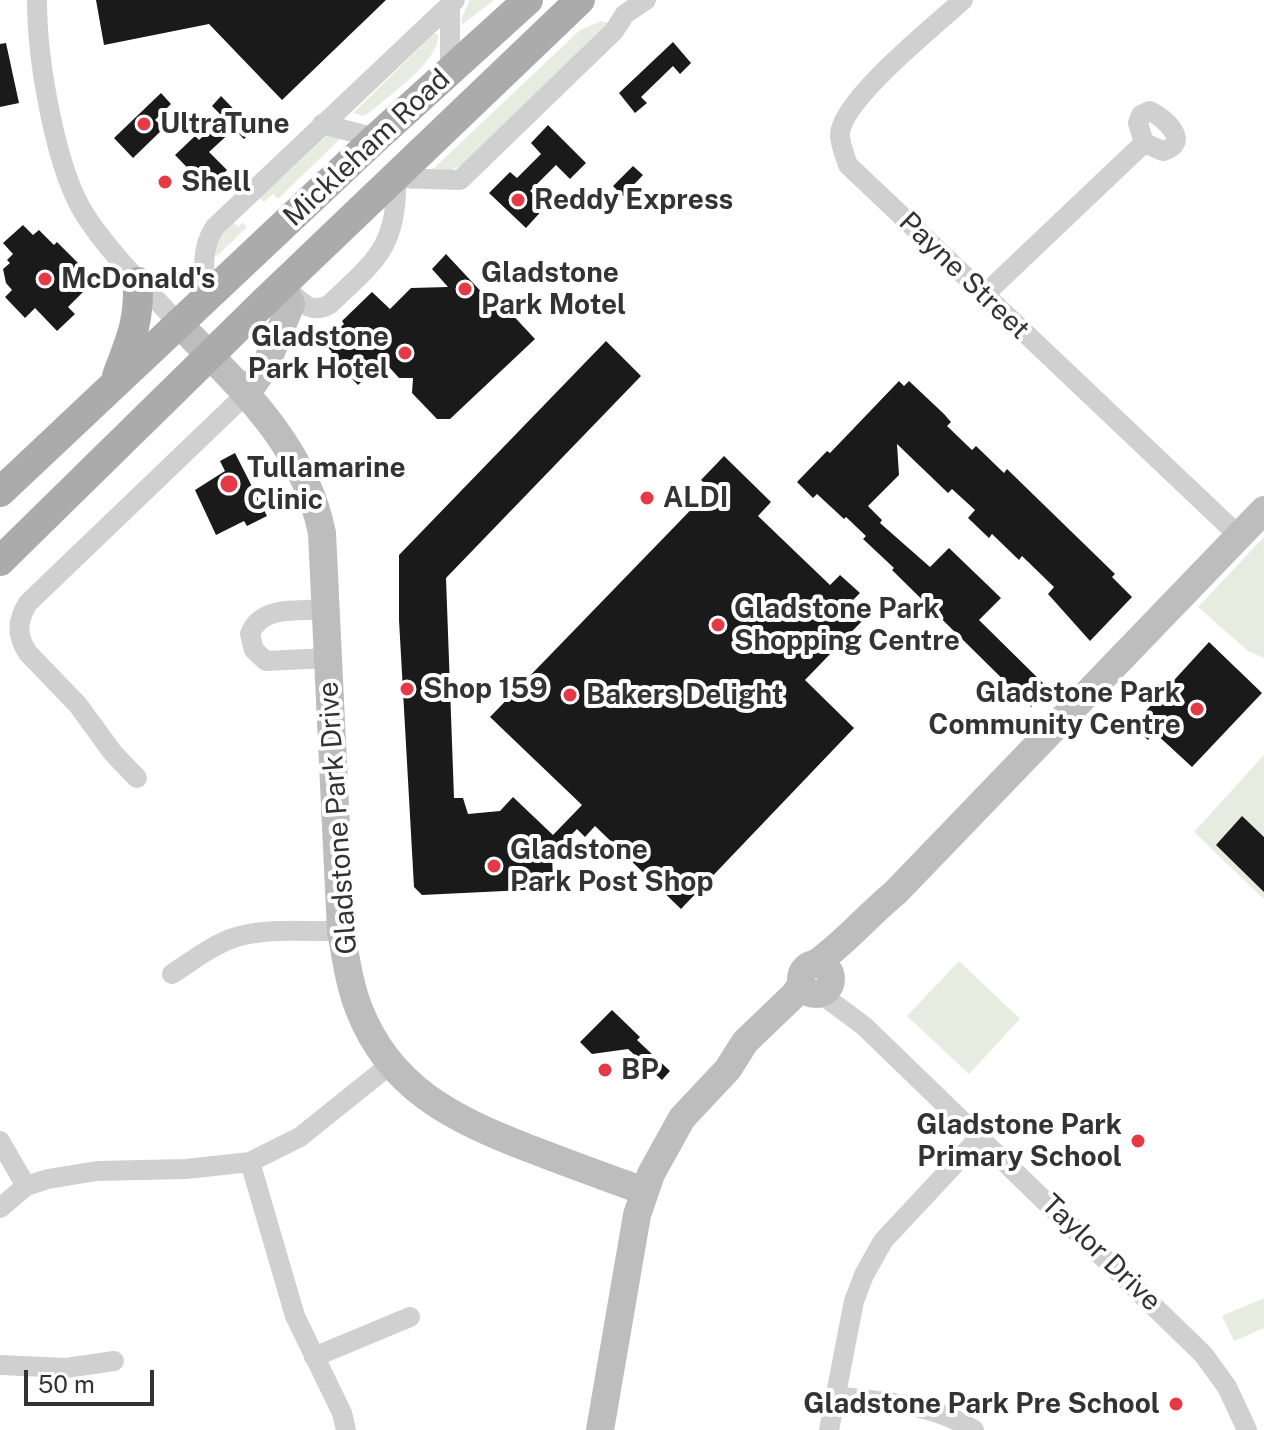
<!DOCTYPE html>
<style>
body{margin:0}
#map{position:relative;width:1264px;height:1430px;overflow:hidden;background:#fff;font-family:"Public Sans",sans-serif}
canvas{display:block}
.scale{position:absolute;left:24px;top:1370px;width:130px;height:36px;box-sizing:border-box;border:4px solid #333;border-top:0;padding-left:10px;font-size:24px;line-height:28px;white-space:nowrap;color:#333;-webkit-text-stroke:6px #fff;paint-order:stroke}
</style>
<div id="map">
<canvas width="1264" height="1430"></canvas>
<div class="scale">50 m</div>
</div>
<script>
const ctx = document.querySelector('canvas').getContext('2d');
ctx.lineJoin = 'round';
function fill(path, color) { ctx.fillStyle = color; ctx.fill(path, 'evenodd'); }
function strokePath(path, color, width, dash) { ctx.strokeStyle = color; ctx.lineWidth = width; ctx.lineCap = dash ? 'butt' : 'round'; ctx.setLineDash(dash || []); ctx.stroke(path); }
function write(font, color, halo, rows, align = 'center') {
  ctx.font = font + ' "Public Sans",sans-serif'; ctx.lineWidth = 8; ctx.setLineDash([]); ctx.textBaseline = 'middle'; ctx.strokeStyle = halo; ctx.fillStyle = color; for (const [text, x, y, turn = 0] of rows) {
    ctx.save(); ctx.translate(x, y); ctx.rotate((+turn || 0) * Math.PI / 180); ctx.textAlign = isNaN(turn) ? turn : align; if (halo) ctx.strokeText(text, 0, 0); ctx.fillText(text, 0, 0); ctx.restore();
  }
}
fill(new Path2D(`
 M470,0h24l-32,25 -1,-6z
 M601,21l7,2 -148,143 -11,5 -17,-1 148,-140z
 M434,34h4c3,26 -50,62 -69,79l-6,3 -10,-3z
 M329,134l14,2 -65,63 -5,-5 -9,8 -4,-4z
 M234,223l4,4 4,-4 5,4 -29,28 -6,1v-4l10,-18z
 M1264,537v121l-16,-7 -50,-44z
 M1264,755v144l-70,-67z
 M959,961l61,58 -51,55 -62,-58z
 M1264,1298v30l-30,13 -12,-25z`), '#e6ecdf');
fill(new Path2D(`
 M96,0h290l-104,100 -73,-76 -105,21z
 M673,42l18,21 -11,11 -7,-8 -32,31 6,6 -12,10 -16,-20z
 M6,43l13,60 -19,4v-63z
 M161,93l10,11 -16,16 9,8 -31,30 -19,-20z
 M221,96l33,34 -10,9 -10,-10 -25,23 18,18 -19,19 -33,-34 20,-19 4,4 24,-23 -11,-11z
 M548,125l38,38 -16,16 -14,-14 -26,26 16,15 -20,22 -37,-35 21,-21 7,6 24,-24 -10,-11z
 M633,166l10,9 -20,21 -10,-10z
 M23,225l10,10 6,-5 15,15 3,-3 31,31 -5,4 8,7 -23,23 7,7 -18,17 -22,-23 -10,10 -20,-21 7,-7 -6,-7 -3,-14 7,-6 -3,-3 6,-6 -10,-11z
 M446,254l56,60 5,-5 28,30 -85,80h-13l-25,-26 1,-15h-14l-9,-10h-15l-17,17 -29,-30 3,-3 -8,-9 20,-19 -2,-3 30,-29 18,17 21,-21 37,-1 -16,-18z
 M606,341l35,35 -195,202 8,220h9l5,16 32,-3 13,-14 40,38 29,-30 -92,-88 221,-228 -10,-9 23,-24 47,46 -13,14 72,69 10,-10 20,18 -11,11 15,15 -59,61 49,48 -173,181 -86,-83 -10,11 -8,-8 -25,25 1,28 -8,7 -123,6 -8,-8 -15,-267v-65z
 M899,381l5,5 5,-5 35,33 7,8 -4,4 25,24 4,-4 28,27 3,-4 108,105 -3,3 20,20 -42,44 -42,-47 6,-7 -32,-31 -3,4 -27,-26 -3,4 -21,-20 7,-8 -23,-21 -4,4 -51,-49 2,31 -31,31 14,14 -2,3 50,44 19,-19 52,50 -22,22 70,69 -18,18 -139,-137 2,-2 -31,-29 3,-3 -20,-19 -2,2 -27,-25 -4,4 -16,-16 30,-31 3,2z
 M235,453l32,63 -20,10 -3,-5 -28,14 -21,-45 30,-19 -5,-10z
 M1209,642l53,51 -70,74 -38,-35 -6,8 -15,-15z
 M1242,816l22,21v55l-48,-47z
 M612,1010l28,27 -3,3 33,31 -8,9 -34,-31 -36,5 -12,-12z`), '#1a1a1a');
strokePath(new Path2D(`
 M37,0c0,58 18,171 50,218 26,39 61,72 92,106
 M963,0c-27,25 -123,101 -123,135 0,9 5,21 8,30l390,370
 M450,71v-66
 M1150,111c15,7 42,32 13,40l-19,-8 -6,-20 3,-8z
 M322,124l54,14
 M285,287c14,13 26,29 45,17 45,-43 68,-57 66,-126l64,2 154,-149 11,-17 21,-14
 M984,295l160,-152
 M207,298c-3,-25 -7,-49 8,-71l240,-227
 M326,610c-27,1 -65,-5 -76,24l4,16 12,11 62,-3
 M137,778l-24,-25 -35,-48 -50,-52c-12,-18 -11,-32 0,-50l219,-210
 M172,974c20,-13 39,-28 61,-36 34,-11 73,-6 108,-7
 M821,994l43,32 339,328 24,33 20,43
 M0,1141l26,45
 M250,1162l45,154 47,97 4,17
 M0,1208l26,-22 22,-7 49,-8 89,-2 64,-7 50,-25 91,-73
 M314,1357l96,-40
 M0,1365l66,3 48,-7
 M835,1396c48,6 97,7 139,34
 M829,1430l25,-129 10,-26 19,-34 97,-104`), '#d0d0d0', 20);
strokePath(new Path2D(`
 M179,324c61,63 125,120 143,209l19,398c5,27 8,53 18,78 31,80 95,110 169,139 39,15 77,29 116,43
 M247,393l18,-26 26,-63 -9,-19
 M801 979a15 15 0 1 1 30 0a15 15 0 1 1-30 0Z
 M815,964c29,-20 53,-49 80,-71l369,-383
 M600,1430l37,-215 14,-41 31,-56 46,-49 17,-27 50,-48 7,-11`), '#bdbdbd', 28);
strokePath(new Path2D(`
 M117,376c14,-38 22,-52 21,-94
 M0,492l376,-354 152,-138
 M0,561l262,-257 318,-304`), '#ababab', 30);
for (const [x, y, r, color] of [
 [144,124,8,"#e63946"],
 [165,182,8,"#e63946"],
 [518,200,8,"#e63946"],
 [45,279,8,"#e63946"],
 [465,289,8,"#e63946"],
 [405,353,8,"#e63946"],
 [229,484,10,"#e63946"],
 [647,498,8,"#e63946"],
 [718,625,8,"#e63946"],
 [407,689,8,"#e63946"],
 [570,695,8,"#e63946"],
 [1197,709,8,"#e63946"],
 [494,866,8,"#e63946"],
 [605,1070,8,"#e63946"],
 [1138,1141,8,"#e63946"],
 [1176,1404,8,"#e63946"]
]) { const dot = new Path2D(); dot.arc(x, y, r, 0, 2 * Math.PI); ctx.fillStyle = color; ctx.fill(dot); strokePath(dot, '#fff', 3); }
write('bold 28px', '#333', '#fff', [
 ["UltraTune",160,124],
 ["Shell",181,182],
 ["Reddy Express",534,200],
 ["Gladstone",481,273],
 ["Park Motel",481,305],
 ["McDonald's",61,279],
 ["Gladstone",389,337,"right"],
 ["Park Hotel",389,369,"right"],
 ["Tullamarine",247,468],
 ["Clinic",247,500],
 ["ALDI",663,498],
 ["Gladstone Park",734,609],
 ["Shopping Centre",734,641],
 ["Shop 159",423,689],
 ["Gladstone Park",1181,693,"right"],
 ["Community Centre",1181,725,"right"],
 ["Bakers Delight",586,695],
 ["Gladstone",510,850],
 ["Park Post Shop",510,882],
 ["BP",621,1070],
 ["Gladstone Park",1122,1125,"right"],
 ["Primary School",1122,1157,"right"],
 ["Gladstone Park Pre School",1160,1404,"right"]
], 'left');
write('28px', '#333', '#fff', [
 ["Mickleham Road",367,148,-43],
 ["Payne Street",964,276,44],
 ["Gladstone Park Drive",338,818,-94],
 ["Taylor Drive",1101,1253,44]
]);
</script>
